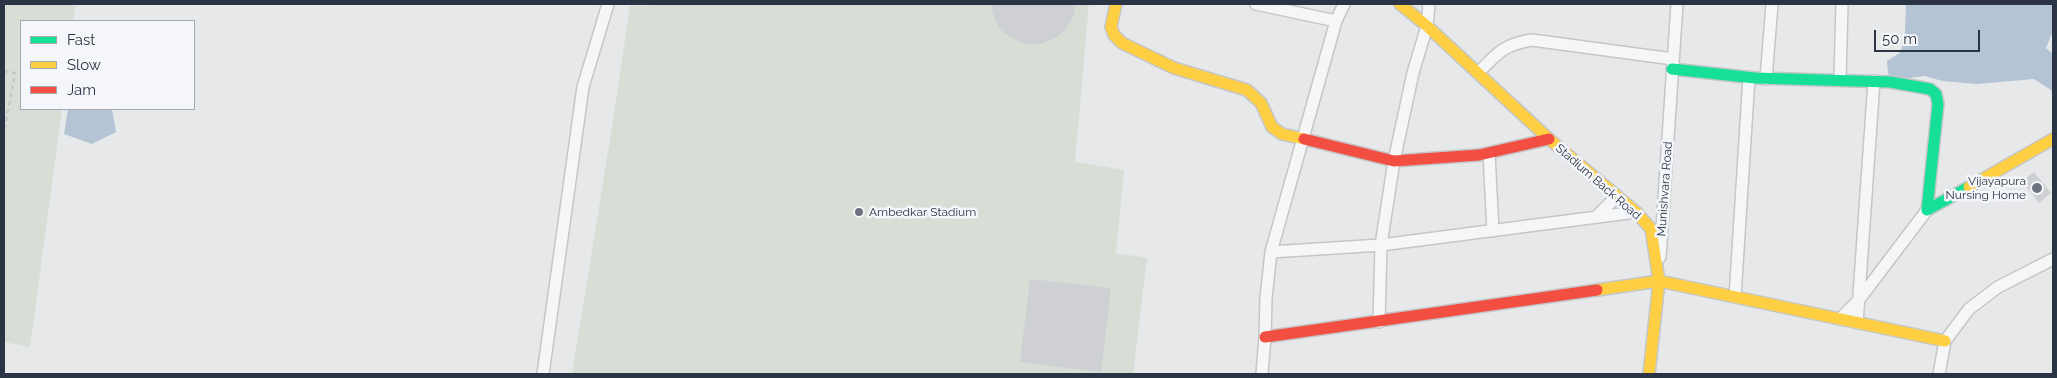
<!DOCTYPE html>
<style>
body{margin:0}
#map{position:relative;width:2057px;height:378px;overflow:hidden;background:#e6e8ea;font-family:Raleway,sans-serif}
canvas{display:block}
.frame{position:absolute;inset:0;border:5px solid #2b3445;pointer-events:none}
.legend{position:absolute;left:20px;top:20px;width:175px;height:90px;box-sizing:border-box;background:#f4f6f9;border:1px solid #a4a8b1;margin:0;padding:6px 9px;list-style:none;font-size:15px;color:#2b3445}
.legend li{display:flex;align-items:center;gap:10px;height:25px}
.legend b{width:25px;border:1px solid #a4a8b1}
.scale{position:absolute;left:1874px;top:30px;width:106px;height:22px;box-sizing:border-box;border:2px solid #2b3445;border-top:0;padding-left:6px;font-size:15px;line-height:18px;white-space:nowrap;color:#2b3445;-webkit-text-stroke:4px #f4f6f9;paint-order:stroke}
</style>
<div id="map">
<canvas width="2057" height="378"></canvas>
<div class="frame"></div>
<ul class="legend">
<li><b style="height:6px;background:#16e098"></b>Fast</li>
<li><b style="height:6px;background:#ffcf43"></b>Slow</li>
<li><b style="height:6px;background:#f24e42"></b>Jam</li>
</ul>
<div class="scale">50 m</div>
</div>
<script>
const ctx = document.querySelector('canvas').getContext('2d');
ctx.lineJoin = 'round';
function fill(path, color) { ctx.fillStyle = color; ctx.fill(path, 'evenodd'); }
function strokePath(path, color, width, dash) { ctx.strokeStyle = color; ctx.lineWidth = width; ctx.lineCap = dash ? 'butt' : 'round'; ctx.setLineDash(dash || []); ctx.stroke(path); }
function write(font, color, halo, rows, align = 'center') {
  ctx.font = font + ' Raleway,sans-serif'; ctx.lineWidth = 5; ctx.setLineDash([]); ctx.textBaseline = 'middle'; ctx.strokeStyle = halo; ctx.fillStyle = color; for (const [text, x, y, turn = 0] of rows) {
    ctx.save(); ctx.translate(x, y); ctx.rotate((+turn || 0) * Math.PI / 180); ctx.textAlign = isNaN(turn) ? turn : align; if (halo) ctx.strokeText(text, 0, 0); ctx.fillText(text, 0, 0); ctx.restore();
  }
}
fill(new Path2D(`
 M4,4h72l-3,17h-52v88h41l-32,238 -26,-5z
 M680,4h409l-14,158 49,8 -8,83 31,5 -14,116h-561l40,-247 18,-121z`), '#d6ded6');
fill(new Path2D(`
 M1906,4h147v27l-7,17 7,6v41l-2,-5 -17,-11 -57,5 -35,-3 -17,-5 -25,3 -12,-5 -1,-13 14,-9 4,-20z
 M68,109h44l4,23 -24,12 -28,-10z`), '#b4c4d5');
fill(new Path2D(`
 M991,4h85l-3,12 -7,13 -11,9 -14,6h-14l-14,-5 -12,-9 -7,-12z
 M2034,172l17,21 -12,10 -17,-22z
 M1030,279l81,9 -10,84 -81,-10z`), '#ced0d3');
const street = new Path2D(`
 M1256,4l80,17
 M1478,73c20,-20 24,-28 54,-33l141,19
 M1766,79l6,-75
 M1840,79l2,-75
 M1489,154l4,77
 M1596,217l21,-21
 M1271,252l110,-7 255,-33
 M1660,257l17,-253
 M1735,297l14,-220
 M1840,319l18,-18 69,-91
 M1379,322l2,-77 13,-84 19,-88 14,-47 2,-22
 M1857,323l17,-242
 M543,374l40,-287 25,-83
 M1262,374l3,-37 1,-39 5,-46 65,-231 8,-17
 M1939,374l6,-33 24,-32 29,-22 55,-28`);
const fast = new Path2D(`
 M1672,69l83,9 135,4 40,7 6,5 2,10 -11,106 42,-23`);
const slow = new Path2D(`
 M1116,4l-5,23 3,8 8,8 52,25 73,22 14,13 11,24 10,7 22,5
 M1400,4l27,22 122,113 87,73 15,17 8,52 -10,93
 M1969,187l84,-48
 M1597,290l62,-9 286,60`);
const jam = new Path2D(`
 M1304,139l90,22 85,-6 70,-16
 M1265,337l332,-47`);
strokePath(street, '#c4c6c8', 14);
strokePath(fast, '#c4c6c8', 14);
strokePath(slow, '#c4c6c8', 14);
strokePath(jam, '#c4c6c8', 14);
strokePath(new Path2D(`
 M4,71l11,2 -11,59`), '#c5c6ca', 2.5, [4, 4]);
strokePath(street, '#f5f6f7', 11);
strokePath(fast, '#16e098', 11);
strokePath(slow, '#ffcf43', 11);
strokePath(jam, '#f24e42', 11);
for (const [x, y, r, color] of [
 [2037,188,6,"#6c737f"],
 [859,212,5,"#6c737f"]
]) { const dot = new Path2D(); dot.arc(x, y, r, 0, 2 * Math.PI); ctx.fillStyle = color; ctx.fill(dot); strokePath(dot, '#f4f6f9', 2); }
write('12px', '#2b3445', '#f4f6f9', [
 ["Vijayapura",2026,181],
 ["Nursing Home",2026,195],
 ["Ambedkar Stadium",869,212,"left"]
], 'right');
write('12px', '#2b3445', '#f4f6f9', [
 ["Stadium Back Road",1598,182,41],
 ["Munishvara Road",1665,189,-86]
]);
</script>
